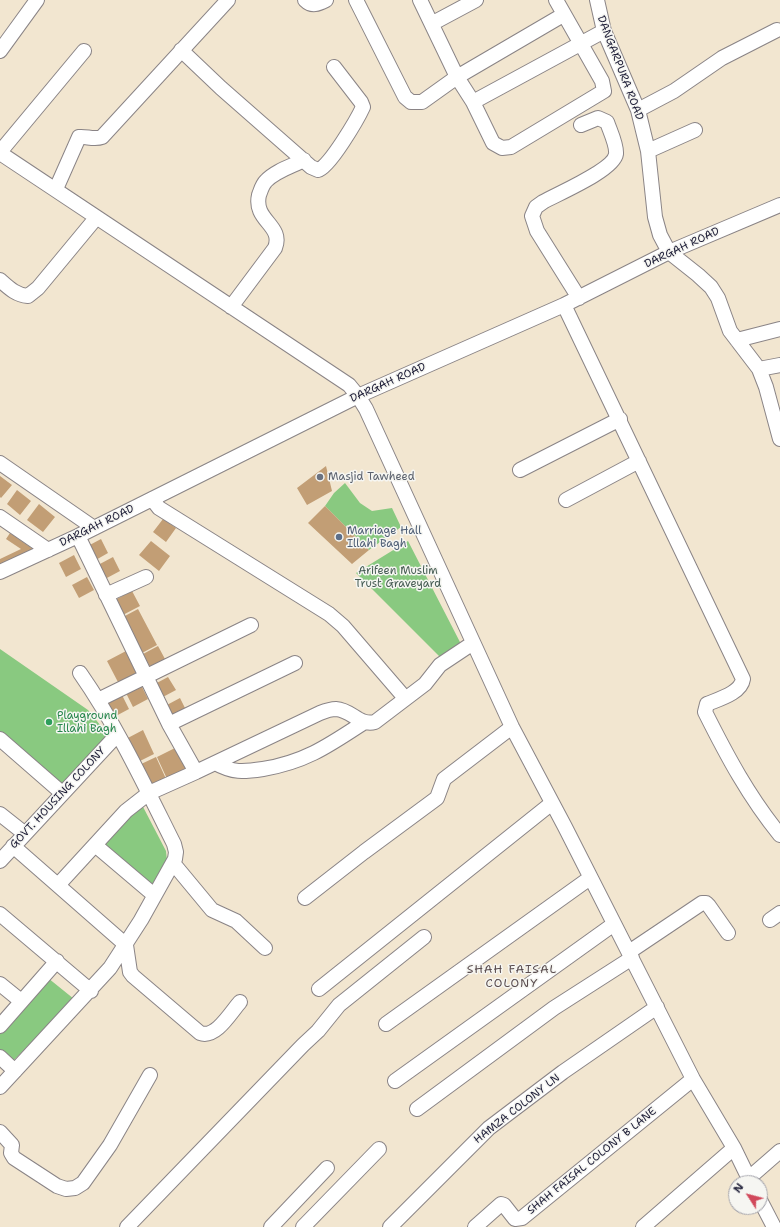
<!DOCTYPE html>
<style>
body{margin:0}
#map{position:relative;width:780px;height:1227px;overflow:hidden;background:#f2e6d0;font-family:"Shantell Sans",sans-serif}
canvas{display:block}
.north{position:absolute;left:728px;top:1175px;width:40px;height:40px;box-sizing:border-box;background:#f6f6f2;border:1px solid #a1a1a9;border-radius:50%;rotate:306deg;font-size:11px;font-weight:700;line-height:16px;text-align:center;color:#22223b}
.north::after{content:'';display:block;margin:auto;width:14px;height:18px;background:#d1495b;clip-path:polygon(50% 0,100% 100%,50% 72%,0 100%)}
</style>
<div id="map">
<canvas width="780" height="1227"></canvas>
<div class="north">N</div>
</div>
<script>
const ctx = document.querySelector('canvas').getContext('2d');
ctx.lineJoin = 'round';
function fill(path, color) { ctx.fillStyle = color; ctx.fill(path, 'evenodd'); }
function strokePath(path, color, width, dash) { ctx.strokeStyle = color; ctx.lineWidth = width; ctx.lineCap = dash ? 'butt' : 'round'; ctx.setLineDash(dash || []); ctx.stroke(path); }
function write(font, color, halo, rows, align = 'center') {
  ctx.font = font + ' "Shantell Sans",sans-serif'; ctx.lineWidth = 3; ctx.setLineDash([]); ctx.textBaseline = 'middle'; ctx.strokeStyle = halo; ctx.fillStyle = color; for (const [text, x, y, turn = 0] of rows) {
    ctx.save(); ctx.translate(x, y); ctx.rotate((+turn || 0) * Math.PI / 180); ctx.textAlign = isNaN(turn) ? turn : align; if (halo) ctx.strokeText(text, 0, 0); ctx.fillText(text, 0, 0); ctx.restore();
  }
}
fill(new Path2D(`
 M345,483l15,20 12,8 20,-3 9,19 -32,23 -44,-44 9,-13z
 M408,541l54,105 -21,12 -85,-85z
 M0,649l88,61 21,26 -48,52 -61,-54z
 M141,803l25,48 1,10 -18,28 -46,-43z
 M48,978l26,21 -61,62 -13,-10v-17z`), '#89c980');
fill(new Path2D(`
 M326,466l6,25 -25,14 -10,-17z
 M0,476l12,9 -11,13 -1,-1z
 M17,490l14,11 -11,14 -13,-11z
 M39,504l16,13 -12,15 -16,-12z
 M325,506l44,44 -17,14 -44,-41z
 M163,519l13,9 -10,14 -13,-10z
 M10,533l23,16 -33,16v-6l21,-10 -15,-10z
 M101,539l7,14 -14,8 -8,-14z
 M151,541l19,15 -11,15 -20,-16z
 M74,555l7,14 -15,8 -7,-14z
 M113,557l7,14 -15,8 -7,-14z
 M87,577l7,13 -15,8 -7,-13z
 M132,591l8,15 -21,11 -8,-15z
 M138,609l19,36 -15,8 -19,-36z
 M158,646l7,13 -15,8 -7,-13z
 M126,651l11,24 -18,9 -12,-23z
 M168,677l8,13 -15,8 -8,-13z
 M141,685l7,14 -15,8 -7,-14z
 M122,695l7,14 -15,8 -7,-14z
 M180,698l7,14 -15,8 -7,-14z
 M143,730l11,24 -18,9 -12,-23z
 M175,748l12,23 -19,10 -11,-24z
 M156,757l11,24 -18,9 -12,-24z`), '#c29e75');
const minor = new Path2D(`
 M305,0c7,7 13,4 21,0
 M356,0l49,97 6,5h11l35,-25 106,-62
 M420,0l37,77 16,25 20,41 9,5 9,-1 93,-56 -2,-10 -46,-81
 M597,0l7,31 34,79 10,41 7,66 5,18 9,17 29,23 13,12 7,11 12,33 29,38 7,18 14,52
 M433,23l43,-23
 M181,50l40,38 90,79 7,3c11,-2 40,-52 45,-63l-2,-5 -27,-35
 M0,51l37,-51
 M473,102l131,-71
 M638,110l36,-19 48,-33 55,-28
 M648,151l47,-21
 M0,152l84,-101
 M0,153l349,232 9,11 8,13 146,318 53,100 128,252 41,69 17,35
 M56,189l23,-52c7,-1 15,3 23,0l126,-137
 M0,280c9,8 16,15 28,16l10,-8 58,-70
 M579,298l-42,-67 -5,-15 4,-9 7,-5c14,-8 71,-32 73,-48 1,-9 -6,-23 -9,-32l-9,-4 -17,7
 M564,305l179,374c-2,14 -24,20 -36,25l-2,8c22,44 44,85 75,123
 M231,307l44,-59c9,-23 -22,-27 -16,-53 2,-5 3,-10 7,-14 9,-10 26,-15 38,-21
 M737,340l43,-11
 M759,369l21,-4
 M0,463l94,65
 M520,470l100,-51
 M152,499l7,9 170,106 14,12 62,72
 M566,500l73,-39
 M0,517l48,33
 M78,536l91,188 27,48
 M0,572l78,-36 280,-140 206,-91 105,-53 111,-47
 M106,595l40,-18
 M98,700l153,-75
 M169,724l126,-61
 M0,739l62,54
 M215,763c18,10 28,9 48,6 42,-7 65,-23 100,-46
 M0,814l24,19
 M95,845l59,50
 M13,846l113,99 4,27 3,4 67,57c16,6 31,-21 40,-31
 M0,861l117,-126
 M173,863l39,47 24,11 29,27
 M59,884l67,-73 23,-18 47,-21 124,-59c5,-2 11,-4 16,-4 16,1 23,17 39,13l50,-38 15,-19 33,-22
 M305,898l59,-46 73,-54 7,-19 68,-52
 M0,914l91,77
 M770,920l10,-7
 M629,952l73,-49h4l3,3 19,27
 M0,984l21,17
 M319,989l233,-186
 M386,1024l204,-146
 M0,1026l57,-65
 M0,1057l15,14
 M395,1081l219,-157
 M0,1087l110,-119 31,-48 34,-61 1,-7 -2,-8c-29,-58 -57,-118 -94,-171
 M417,1109l137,-101 78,-50
 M0,1132l12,13 -1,8 3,5 43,28 9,3 9,-1 8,-5 27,-38 40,-70
 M749,1178l31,-27
 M760,1200l14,27
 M127,1227l176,-182 15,-14 21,-26 85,-68
 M271,1227l56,-59
 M303,1227l76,-78
 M390,1227l99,-99 74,-56 94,-65
 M475,1227l26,-23 3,1 11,14 7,-1 171,-139
 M643,1227l91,-79`);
strokePath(minor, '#8a8486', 16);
strokePath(minor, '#fff', 14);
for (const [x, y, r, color] of [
 [320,477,4,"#6b7280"],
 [339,537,4,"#5c6f8a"],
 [49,722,4,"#2e9e5b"]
]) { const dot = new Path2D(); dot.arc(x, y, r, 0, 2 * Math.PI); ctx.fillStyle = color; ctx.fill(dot); strokePath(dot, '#f6f6f2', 1.5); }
write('11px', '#22223b', '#f6f6f2', [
 ["DANGARPURA ROAD",620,68,69],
 ["DARGAH ROAD",682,248,-25],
 ["DARGAH ROAD",388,383,-24],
 ["DARGAH ROAD",97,526,-26],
 ["GOVT. HOUSING COLONY",58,798,-47],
 ["HAMZA COLONY LN",517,1109,-38],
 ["SHAH FAISAL COLONY B LANE",592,1161,-39]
]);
write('11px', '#5b616d', '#f6f6f2', [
 ["Masjid Tawheed",328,477]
], 'left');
write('11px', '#4e5e75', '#f6f6f2', [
 ["Marriage Hall",347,531],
 ["Illahi Bagh",347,544]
], 'left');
write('11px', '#465c53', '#f6f6f2', [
 ["Arifeen Muslim",398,571],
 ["Trust Graveyard",398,584]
]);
write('11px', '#27864d', '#f6f6f2', [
 ["Playground",57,716],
 ["Illahi Bagh",57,729]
], 'left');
ctx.letterSpacing = '1px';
write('12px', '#5a4d4f', '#f6f6f2', [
 ["SHAH FAISAL",512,970],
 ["COLONY",512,984]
]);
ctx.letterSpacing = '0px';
</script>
